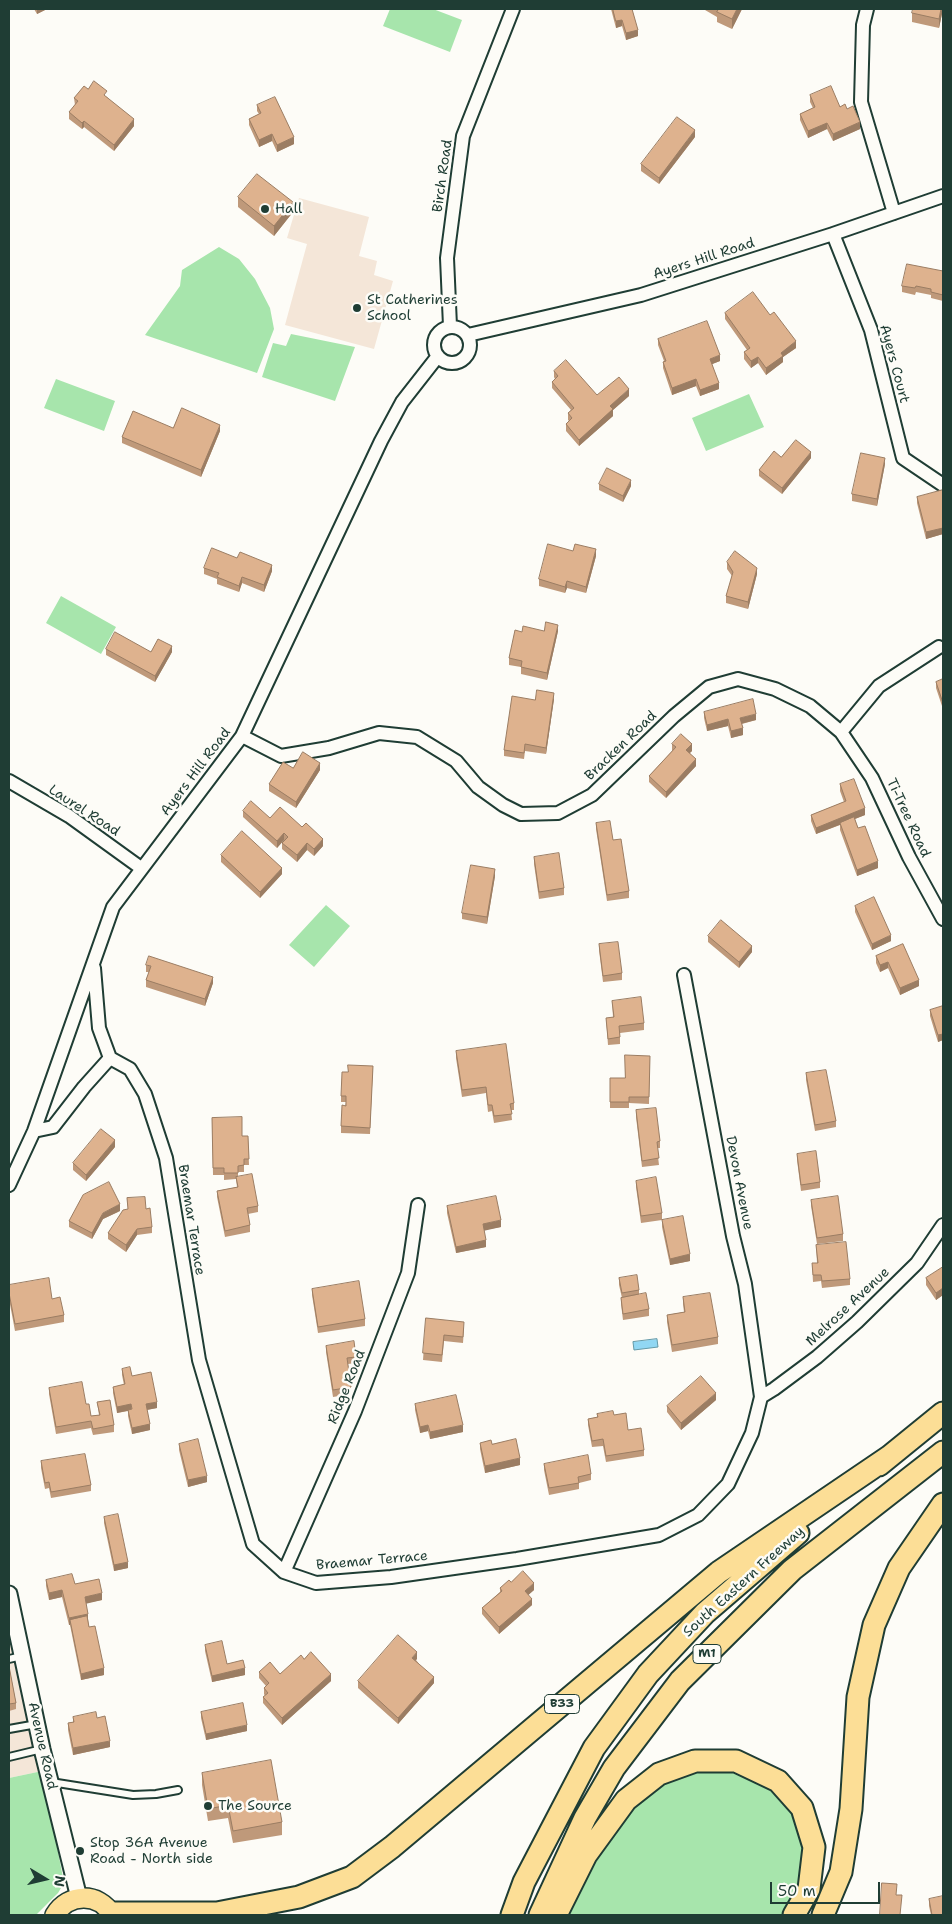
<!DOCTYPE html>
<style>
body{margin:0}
#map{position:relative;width:952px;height:1924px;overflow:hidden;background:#fdfcf7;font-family:"Shantell Sans",sans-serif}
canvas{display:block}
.frame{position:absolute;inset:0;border:10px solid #1f3d34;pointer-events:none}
.north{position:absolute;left:20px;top:1854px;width:50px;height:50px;-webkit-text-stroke:4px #fdfcf7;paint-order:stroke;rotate:99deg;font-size:14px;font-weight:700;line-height:20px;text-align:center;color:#1f3d34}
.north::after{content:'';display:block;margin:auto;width:18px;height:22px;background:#1f3d34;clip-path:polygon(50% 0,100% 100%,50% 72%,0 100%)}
.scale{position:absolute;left:770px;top:1882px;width:110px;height:22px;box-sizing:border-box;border:2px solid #1f3d34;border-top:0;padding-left:6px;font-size:15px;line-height:18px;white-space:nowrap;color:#1f3d34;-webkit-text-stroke:4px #fdfcf7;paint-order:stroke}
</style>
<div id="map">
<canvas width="952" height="1924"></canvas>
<div class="frame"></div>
<div class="north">N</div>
<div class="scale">50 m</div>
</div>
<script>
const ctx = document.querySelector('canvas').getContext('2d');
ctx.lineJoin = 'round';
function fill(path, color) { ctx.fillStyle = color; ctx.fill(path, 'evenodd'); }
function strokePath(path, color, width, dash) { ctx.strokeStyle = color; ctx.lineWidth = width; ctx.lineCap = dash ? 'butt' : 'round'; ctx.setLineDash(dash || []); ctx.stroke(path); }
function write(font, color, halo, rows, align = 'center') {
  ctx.font = font + ' "Shantell Sans",sans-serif'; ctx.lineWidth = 5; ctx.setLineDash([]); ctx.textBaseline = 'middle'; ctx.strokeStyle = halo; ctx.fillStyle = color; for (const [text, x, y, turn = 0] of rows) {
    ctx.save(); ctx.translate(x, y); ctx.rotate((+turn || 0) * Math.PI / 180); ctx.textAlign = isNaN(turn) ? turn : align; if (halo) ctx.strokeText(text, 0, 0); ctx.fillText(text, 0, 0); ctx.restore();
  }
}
fill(new Path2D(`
 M299,198l70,19 -10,39 18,5 -3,14 19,6 -19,68 -89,-24 22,-81 -20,-6z
 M9,1594l38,176 -38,8z`), '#f4e6d8');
fill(new Path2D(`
 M390,9h43l29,11 -12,32 -67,-26z
 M219,247l20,12 16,20 15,29 4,21 -17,44 -112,-38 35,-49 2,-16z
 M291,334l64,13 -20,54 -73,-24 11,-34 13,3z
 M56,379l59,22 -11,30 -60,-23z
 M749,394l15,33 -58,24 -14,-33z
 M61,596l55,31 -15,27 -55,-31z
 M326,905l24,21 -36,41 -25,-22z
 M695,1761l83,20 36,66 -20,68h-235l67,-115z
 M47,1770l-2,13 19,100 -6,10 -22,22h-27v-137z`), '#a7e5ac');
const water = new Path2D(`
 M657,1339l1,8 -24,3 -1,-8z`);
fill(water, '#91d7f3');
strokePath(water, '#6399a7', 1);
const service = new Path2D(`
 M9,1659l13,-3
 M9,1729l28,-5
 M9,1757l33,-8
 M51,1782l82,13 23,-1 22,-4`);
const minor = new Path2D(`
 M867,9l-4,16 -2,77 33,111
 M833,234l38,96 32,128 40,27
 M450,326l-3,-68 16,-122 50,-127
 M434 345a18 18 0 1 1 36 0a18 18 0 1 1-36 0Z
 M468,335l173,-40 192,-61 110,-38
 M841,732l31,46 37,79 34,62
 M242,736l39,20 48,-8 50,-15 38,4 39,24 22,26 25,18 18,9 37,-1 34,-18 82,-79 35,-29 29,-8 37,10 35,17 31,26 38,-46 60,-39
 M9,781l60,35 72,52
 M94,968l5,60 11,30
 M34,1131l19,-4 31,-40 26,-29 20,11 15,25 21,64 33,202 54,184 31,28 32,11 75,-6 126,-18 142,-24 39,-20 30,-31 24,-51 9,-36 -16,-113 -12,-48 -49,-261
 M9,1185l25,-54 79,-224 129,-171 139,-295 21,-39 36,-46
 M761,1397l13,-8 43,-32 40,-35 60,-59 26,-38
 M284,1572l71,-161 53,-138 10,-68`);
const tertiary = new Path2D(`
 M9,1594l33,155 37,149`);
const primary = new Path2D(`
 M55,1915c13,-22 44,-23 57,0`);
const motorway = new Path2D(`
 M879,1465l64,-52
 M111,1913h120
 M217,1913l82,-16 53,-20 40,-30 327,-275 171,-116
 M512,1915l12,-33 70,-134 54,-74 57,-61 93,-80
 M540,1915l45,-97 29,-50 66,-87 112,-111 151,-118
 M556,1915l30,-60 40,-55 33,-26 36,-13h41l42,20 24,27 12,39 -5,42 -15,26
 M823,1915l18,-43 10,-63 7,-112 16,-72 25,-57 44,-64`);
strokePath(service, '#1f3d34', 10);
strokePath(minor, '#1f3d34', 16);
strokePath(tertiary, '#1f3d34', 19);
strokePath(primary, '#1f3d34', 22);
strokePath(motorway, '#1f3d34', 25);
strokePath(service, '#fdfcf7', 6);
strokePath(minor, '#fdfcf7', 12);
strokePath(tertiary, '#fdfcf7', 15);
strokePath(primary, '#fcde96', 19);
strokePath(motorway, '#fcde96', 21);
fill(new Path2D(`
 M34,9h13l-10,5z
 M611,9h21l6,27 -12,4 -4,-14 -6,2z
 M705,9h37l-10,20 -15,-7v-5l-12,-7z
 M943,9l-4,19 -27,-6v-9z
 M88,89l19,8 27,29 -20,25 -30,-24 -2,2 -13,-10v-7l6,-7 -1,-7z
 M810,95l37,14 13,20 -27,12 -6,-12 -19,9 -8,-18v-6l13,-6 -3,-6z
 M257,105l37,39 -17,8 -5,-11 -13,6 -10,-22v-6l10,-5 -2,-3z
 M695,137l-36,47 -18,-13v-7z
 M238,197l55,15 -19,24 -36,-29z
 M943,271v30l-12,-3v-3l-15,-3 -1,3 -13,-3v-6z
 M725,313l45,2 26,33 -13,9v5l-17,13 -8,-12 -7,5 -7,-9v-7l3,-2 -22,-31z
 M658,339l62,22 -8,3 7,25 -19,7 -4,-10 -24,9 -9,-27v-6l1,-1 -6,-16z
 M554,371l43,24 32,1 -16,14v6l-34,30 -13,-15v-7l3,-3 -1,-1v-7l3,-3 -19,-22v-6l3,-3 -1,-2z
 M220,431l-19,46 -79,-34v-6z
 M781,457l30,1 -29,36 -23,-18v-6z
 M885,464l-8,42 -25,-5v-7z
 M599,484l32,2 -8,16 -24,-12z
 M943,490v44l-17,5 -9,-36v-6z
 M573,551l23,5 -10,37 -19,-5 -2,5 -26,-7v-7z
 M727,562l30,12 -9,35 -22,-6v-7l6,-20 -5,-7z
 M204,568l68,3 -8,21 -22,-9 -3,9 -22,-8v-5l-13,-5z
 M544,631h14l-11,49 -26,-6v-7l-12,-2v-7l13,-26z
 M106,649l45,3h21l-17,30 -49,-27z
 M943,679v30l-7,-21v-6z
 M554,699l-8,55 -21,-3 -1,8 -20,-3v-6l31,-50z
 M704,712l52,8 -14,4 1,11 -12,3 -3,-12 -21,5 -3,-13z
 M672,744l20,7 -2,2 6,13 -30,32 -17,-16v-6l23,-25z
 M293,768l27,2 -24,38 -27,-17v-7z
 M840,784l25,31 -10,4 3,9 20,40 -21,8 -17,-46v-5l-24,9 -5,-13v-6l33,-13 -4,-11z
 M243,811l27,7 53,28 -9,10 -7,-6 -10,12 -15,-13v-6l2,-3 -7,8 -34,-31z
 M596,823l17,17 16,51v7l-22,3 -11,-72z
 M221,855l61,19 -22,24 -39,-36z
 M534,857l30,31v7l-25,4 -5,-35z
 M495,876l-8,48 -25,-5v-6z
 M855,906l36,35 -19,9 -17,-38z
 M708,936l44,16 -13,16 -31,-26z
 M599,944l23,29v7l-19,2 -4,-32z
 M903,944l16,42 -19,9 -12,-27 -8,4 -4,-9v-7z
 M146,965l67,18 -8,23 -59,-19v-7l3,-8h-3z
 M612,1001l32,22v7l-24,3v11l-12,1 -2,-27 7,-1z
 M943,1006v34l-5,2 -8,-26v-6z
 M456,1051l58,52v7h-3l1,10 -18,3 -2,-12 -4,1 -2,-19 -24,4 -6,-39z
 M650,1056l-1,48 -20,-1v5h-19v-30h15z
 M373,1066l-3,68 -29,-1v-7l5,-24h-5v-6l7,-24z
 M806,1073l30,48v6l-21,4 -9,-51z
 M636,1110l24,31v7h-3l2,17 -17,2 -6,-50z
 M212,1118l30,18h6l1,29h-5v7h-6v5l20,29v6l-10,2 2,11v7l-25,5 -8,-40v-6l20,-4 -1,-8 -12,1v-5h-11z
 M115,1147l-29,34 -13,-11v-7z
 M797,1154l23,28v6l-19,3 -4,-31z
 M636,1181l26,32v7l-21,3 -5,-36z
 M127,1198l19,11 6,18v6l-15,2 -11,17 -18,-13v-6l20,-24z
 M811,1200l32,34v7l-26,3 -6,-38z
 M447,1206l54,21 -17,3 2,17 -30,6 -9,-40z
 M120,1211l-17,8 -11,20 -23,-12v-6z
 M662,1220l28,41 -20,4 -8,-38z
 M816,1245l34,34v6l-28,3 -1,-7 -8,1 -1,-19h5z
 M943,1267v28l-7,5 -10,-15v-7z
 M619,1278l20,12v5l10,14v7l-26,4 -2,-16v-6h1l-3,-13z
 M9,1285l43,14 12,16v7l-49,9 -6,-32z
 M312,1289l53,30v7l-47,7 -6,-38z
 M683,1297l35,40v7l-46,8 -5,-30v-7l17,-3 -1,-8z
 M426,1318l38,10 -1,15 -19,-2 -2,21 -19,-2z
 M326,1346l30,11v6l-8,1 3,23v7l-18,3 -7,-45z
 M122,1369l35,39 -10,2 3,20 -18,4 -4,-18v-5l-11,2 -4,-20v-6l11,-2 -2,-10z
 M49,1388l37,16 5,12 8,-1 -2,-13 17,23v7l-21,3 -2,-7 -35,6 -7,-40z
 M716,1400l-35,30 -14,-18v-6z
 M415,1404l48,28 -33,7 -2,-8 -8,2 -5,-23z
 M597,1414l17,1 14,15 16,20v6l-38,6 -3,-16 -11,1 -4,-22v-6l9,-2z
 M480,1443l12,1 28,21 -35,8 -5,-24z
 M179,1444l28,38 -19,5 -9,-37z
 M41,1461l50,24v6l-40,7 -2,-10 -4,1 -4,-21z
 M544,1464l47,10v6l-12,3v6l-30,6 -5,-25z
 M104,1517l24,51 -14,3 -10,-48z
 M46,1580l29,4 27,16 -16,3 3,24 15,48 -23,5 -11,-55h-1l-7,-28 -13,3 -3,-14z
 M511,1582l23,8 -6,5 4,10 -33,29 -17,-20v-6l18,-16v-4z
 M205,1645l22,19 18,11 -33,7 -7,-31z
 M304,1659l27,22 -49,44 -19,-22v-6l2,-1 -1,-2v-6l2,-2 -7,-8v-6l21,2z
 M417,1659l-1,1 18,23 -36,41 -40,-36v-7z
 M9,1666l7,37v6l-7,2z
 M201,1712l46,19 -41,9 -5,-22z
 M73,1717l24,1 13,29 -37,8 -5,-25v-7l5,-1z
 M202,1773l80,49v13l-49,8 -5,-25 -20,3 -6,-36z
 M929,1899l14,16h-12l-2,-9z`), '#bf997a');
fill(new Path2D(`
 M37,9h10l-10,5z
 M737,9h5l-10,20v-10z
 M941,9h2l-4,19v-9z
 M622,20v6l-6,2v-7z
 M638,30v6l-12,4v-7z
 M134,119v7l-20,25v-6z
 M84,121v6l-2,2v-6z
 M860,122v7l-27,12v-7z
 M827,123v6l-19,9v-7z
 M695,130v7l-36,47v-6z
 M272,134v7l-13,6v-7z
 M294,137v7l-17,8v-7z
 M293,202v10l-19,24v-10z
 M796,341v7l-13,9v5l-17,13v-7l15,-15z
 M720,355v6l-10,4v-6z
 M758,357v6l-7,5v-7z
 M696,379v7l-24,9v-7z
 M719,383v6l-19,7v-6z
 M629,389v7l-16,14v6l-34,30v-6l31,-34z
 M220,425v6l-19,46v-7z
 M811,452v6l-29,36v-6z
 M885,458v6l-8,42v-7z
 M631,480v6l-8,16v-6z
 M943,528v6l-17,5v-7z
 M596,549v7l-10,37v-6z
 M272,565v6l-8,21v-7z
 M757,568v6l-9,35v-7z
 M242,577v6l-3,9v-6z
 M567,581v7l-2,5v-6z
 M558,625v6l-11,49v-7z
 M172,646v6l-17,30v-6z
 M554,693v6l-8,55v-6z
 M756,714v6l-16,4v-6z
 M728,719v7l-21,5v-6z
 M743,728v7l-12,3v-7z
 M692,744v7l-6,5v-6z
 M696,759v7l-30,32v-6z
 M320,763v7l-24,38v-6z
 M865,808v7l-49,19v-6z
 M284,833v7l-7,8v-7z
 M323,839v7l-9,10v-7z
 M307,843v7l-10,12v-7z
 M878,861v7l-21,8v-6z
 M282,868v6l-22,24v-6z
 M495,869v7l-8,48v-7z
 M891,935v6l-19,9v-6z
 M752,946v6l-13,16v-6z
 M888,962v6l-8,4v-7z
 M213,977v6l-8,23v-7z
 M919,980v6l-19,9v-7z
 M943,1034v6l-5,2v-7z
 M115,1140v7l-29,34v-6z
 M120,1204v7l-17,8 -11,20v-6l11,-20z
 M501,1220v7l-18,4v-7z
 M137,1229v6l-11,17v-7z
 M486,1240v7l-30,6v-6z
 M690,1254v7l-20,4v-6z
 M943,1288v7l-7,5v-7z
 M716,1393v7l-35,30v-7z
 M157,1402v6l-11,2v-6z
 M131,1404v6l-14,3v-6z
 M150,1424v6l-18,4v-6z
 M428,1425v6l-8,2v-6z
 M463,1425v7l-33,7v-7z
 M520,1458v7l-35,8v-7z
 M207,1476v6l-19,5v-7z
 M128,1562v6l-14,3v-6z
 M534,1583v7l-9,8v-7z
 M62,1590v7l-13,3v-7z
 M102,1593v7l-17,4v-7z
 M532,1599v6l-33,29v-7z
 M88,1614v6l-18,4v-4v5h-1v-7z
 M417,1652v7l-5,5v-6z
 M104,1668v7l-23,5v-6z
 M245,1668v7l-33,7v-6z
 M331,1674v7l-49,44v-7z
 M434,1677v6l-36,41v-6z
 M247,1725v6l-41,9v-6z
 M110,1741v6l-37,8v-7z`), '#9b7d63');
const building = new Path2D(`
 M613,9h19l6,21 -12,3 -4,-13 -6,1z
 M719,9h18l-5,10 -15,-7z
 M913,9h28l-2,10 -27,-6z
 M94,81l13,10 -3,4 30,24 -20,26 -30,-24 -2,2 -13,-11 9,-11 -4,-3 10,-12 4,3z
 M831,86l9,21 5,-3 2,5 6,-3 7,16 -27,12 -6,-11 -19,8 -8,-17 15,-7 -5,-12z
 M275,97l19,40 -17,8 -5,-11 -13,6 -10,-21 12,-6 -4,-8z
 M677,117l18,13 -36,48 -18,-14z
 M257,174l36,28 -19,24 -36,-29z
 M907,264l36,7v24l-12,-3v-3l-15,-3 -1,2 -13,-2z
 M753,292l17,23 4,-3 22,29 -15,12 2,3 -17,12 -8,-11 -7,4 -7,-9 6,-4 -25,-35z
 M707,321l13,34 -10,4 9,24 -19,7 -4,-11 -24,9 -9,-26 3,-1 -8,-22z
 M566,360l31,35 22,-18 10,12 -19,17 3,3 -34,31 -13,-16 6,-6 -4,-5 6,-5 -22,-26 6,-6 -4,-5z
 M182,408l38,17 -19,45 -79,-33 11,-26 40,17z
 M796,440l15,12 -29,36 -23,-18 15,-19 7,6z
 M861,453l24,5 -8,41 -25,-5z
 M607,468l24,12 -8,16 -24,-12z
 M943,490v38l-17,4 -9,-35z
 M548,544l25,7 2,-7 21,5 -10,38 -19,-6 -2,6 -26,-8z
 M212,548l25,10 3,-6 32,13 -8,20 -22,-8 -3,9 -22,-9 2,-4 -15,-5z
 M735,551l22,17 -9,34 -22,-6 7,-24 -6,-10z
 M546,622l12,3 -11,48 -26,-6 1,-6 -13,-3 6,-28 7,2 1,-6 21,5z
 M115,632l36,20 7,-13 14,7 -17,30 -49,-27z
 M943,679v24l-7,-21z
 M537,690l17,3 -8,55 -21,-4 -1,9 -20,-3 8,-54 23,4z
 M753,699l3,15 -16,4 3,10 -12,3 -3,-12 -21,6 -3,-13z
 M681,734l11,10 -6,6 10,9 -30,33 -17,-16 27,-29 -4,-3z
 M303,752l17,11 -24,39 -27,-18 14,-22 10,6z
 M854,779l11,29 -49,20 -5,-13 35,-14 -6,-17z
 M251,801l19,17 10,-11 22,20 4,-4 17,16 -9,10 -7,-6 -10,12 -15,-12 6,-6 -4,-4 -7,8 -34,-30z
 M854,817l4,11 7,-2 13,35 -21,9 -17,-47z
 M610,821l3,19 8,-1 8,52 -22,4 -11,-72z
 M242,831l40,37 -22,24 -39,-37z
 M559,853l5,35 -25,4 -5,-35z
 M471,865l24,4 -8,48 -25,-4z
 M874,897l17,38 -19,9 -17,-38z
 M721,920l31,26 -13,16 -31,-26z
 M618,942l4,31 -19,3 -4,-32z
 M903,944l16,36 -19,8 -12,-26 -8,3 -4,-9z
 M149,956l64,21 -8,22 -59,-19 5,-14 -5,-1z
 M641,997l3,26 -25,3 1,11 -12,2 -2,-21 8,-1 -2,-16z
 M943,1006v28l-5,1 -8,-25z
 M506,1044l8,59 -4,1 2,10 -18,2 -2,-11h-4l-2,-18 -24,3 -6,-39z
 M625,1055l25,1 -1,41h-20v5h-19v-24h15z
 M348,1065l25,1 -3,62 -29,-2 1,-21 4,1v-10h-5l1,-24h6z
 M826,1070l10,51 -21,4 -9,-52z
 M656,1108l4,33 -3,1 2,16 -17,3 -6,-51z
 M242,1117v19h6l1,23h-5v6l-6,1v7h-14v-5h-11l-1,-50z
 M101,1129l14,11 -29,35 -13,-12z
 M816,1151l4,31 -19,3 -4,-31z
 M252,1174l6,32 -11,2 3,17 -25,6 -8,-40 21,-4 -2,-10z
 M656,1177l6,36 -21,3 -5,-35z
 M109,1182l11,22 -17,9 -11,20 -23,-12 14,-26z
 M496,1196l5,24 -18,4 3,16 -30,7 -9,-41z
 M838,1196l5,38 -26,4 -6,-38z
 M145,1197l1,12 4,-1 2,19 -15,2 -11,16 -18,-12 15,-23 5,-1 -1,-11z
 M683,1216l7,38 -20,5 -8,-39z
 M846,1242l4,37 -28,2 -1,-6h-8l-1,-12h6l-2,-18z
 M943,1267v21l-7,5 -10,-15z
 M637,1275l2,15 -17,3 -3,-15z
 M49,1278l3,21 8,-2 4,18 -49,9 -6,-31v-8z
 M359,1281l6,38 -47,8 -6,-38z
 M646,1293l3,16 -26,5 -2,-16z
 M710,1293l8,44 -46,8 -5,-30 18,-3 -2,-15z
 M426,1318l38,4 -1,15 -19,-2 -2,20 -19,-2z
 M354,1341l2,16 -9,1 4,29 -18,3 -7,-44z
 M130,1367l2,9 19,-4 6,30 -11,2 4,20 -18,4 -4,-18 4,-1 -1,-5 -14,3 -4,-20 12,-3 -3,-15z
 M701,1376l15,17 -35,30 -14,-17z
 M82,1382l4,22h3l2,12 9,-1 -3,-13 13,-2 4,25 -21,4 -2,-8 -35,6 -7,-39z
 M456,1395l7,30 -33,7 -2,-7 -8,2 -5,-23z
 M613,1411l1,4 12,-2 2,17 13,-2 3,22 -38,6 -3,-17 -11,2 -4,-22 10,-2 -1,-3z
 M198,1439l9,37 -19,4 -9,-36z
 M516,1439l4,19 -35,8 -5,-23 11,-3 1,4z
 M85,1454l6,31 -40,7 -2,-10 -4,1 -4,-22z
 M588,1455l3,19 -13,3 1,6 -30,5 -5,-24z
 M118,1514l10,48 -14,3 -10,-48z
 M523,1571l11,12 -9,8 7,8 -33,28 -17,-19 20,-17 -2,-3 9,-8 2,2z
 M72,1574l3,10 24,-5 3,14 -17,4 3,17 -19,4 -7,-28 -13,3 -3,-13z
 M87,1616l2,11 6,-1 9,42 -23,6 -11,-54z
 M398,1635l19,17 -5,6 22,19 -36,41 -40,-37z
 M222,1641l5,23 16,-4 2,8 -33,8 -7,-31z
 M311,1652l20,22 -49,44 -19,-21 5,-4 -4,-5 5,-5 -10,-11 11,-10 10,12 21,-19 3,4z
 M9,1666l7,37 -7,1z
 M243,1703l4,22 -41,9 -5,-22z
 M96,1712l1,6 8,-2 5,25 -37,7 -5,-25 6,-1 -1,-5z
 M271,1760l11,62 -49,9 -5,-26 -20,4 -6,-36z
 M882,1883l15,1 -1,11h6l-2,20h-20z
 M943,1896v19h-11l-3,-16z`);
fill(building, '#deb28e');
strokePath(building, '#9b7d63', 1);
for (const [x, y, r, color] of [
 [265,209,5,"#1f3d34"],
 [357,308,5,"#1f3d34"],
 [208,1806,5,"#1f3d34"],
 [80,1851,5,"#1f3d34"]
]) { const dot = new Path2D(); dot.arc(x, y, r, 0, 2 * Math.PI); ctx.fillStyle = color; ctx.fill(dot); strokePath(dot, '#fdfcf7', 2); }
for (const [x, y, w] of [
 [707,1654,28],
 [562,1704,35]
]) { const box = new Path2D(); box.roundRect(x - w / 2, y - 9.5, w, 19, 4); ctx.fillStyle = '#fdfcf7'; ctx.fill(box); strokePath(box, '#1f3d34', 1); }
write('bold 12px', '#1f3d34', null, [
 ["M1",707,1654],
 ["B33",562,1704]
]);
write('14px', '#1f3d34', '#fdfcf7', [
 ["Birch Road",443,176,-82],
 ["Ayers Hill Road",704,259,-18],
 ["Ayers Court",894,364,75],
 ["Bracken Road",621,746,-44],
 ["Ayers Hill Road",196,772,-53],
 ["Laurel Road",84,811,33],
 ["Ti-Tree Road",908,818,65],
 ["Devon Avenue",739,1183,79],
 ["Braemar Terrace",191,1220,81],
 ["Melrose Avenue",848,1307,-43],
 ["Ridge Road",347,1387,-68],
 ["Braemar Terrace",372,1561,-5],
 ["South Eastern Freeway",744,1582,-42],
 ["Avenue Road",42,1746,77]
]);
write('14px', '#1f3d34', '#fdfcf7', [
 ["Hall",275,209],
 ["St Catherines",367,300],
 ["School",367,316],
 ["The Source",218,1806],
 ["Stop 36A Avenue",90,1843],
 ["Road - North side",90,1859]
], 'left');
</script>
